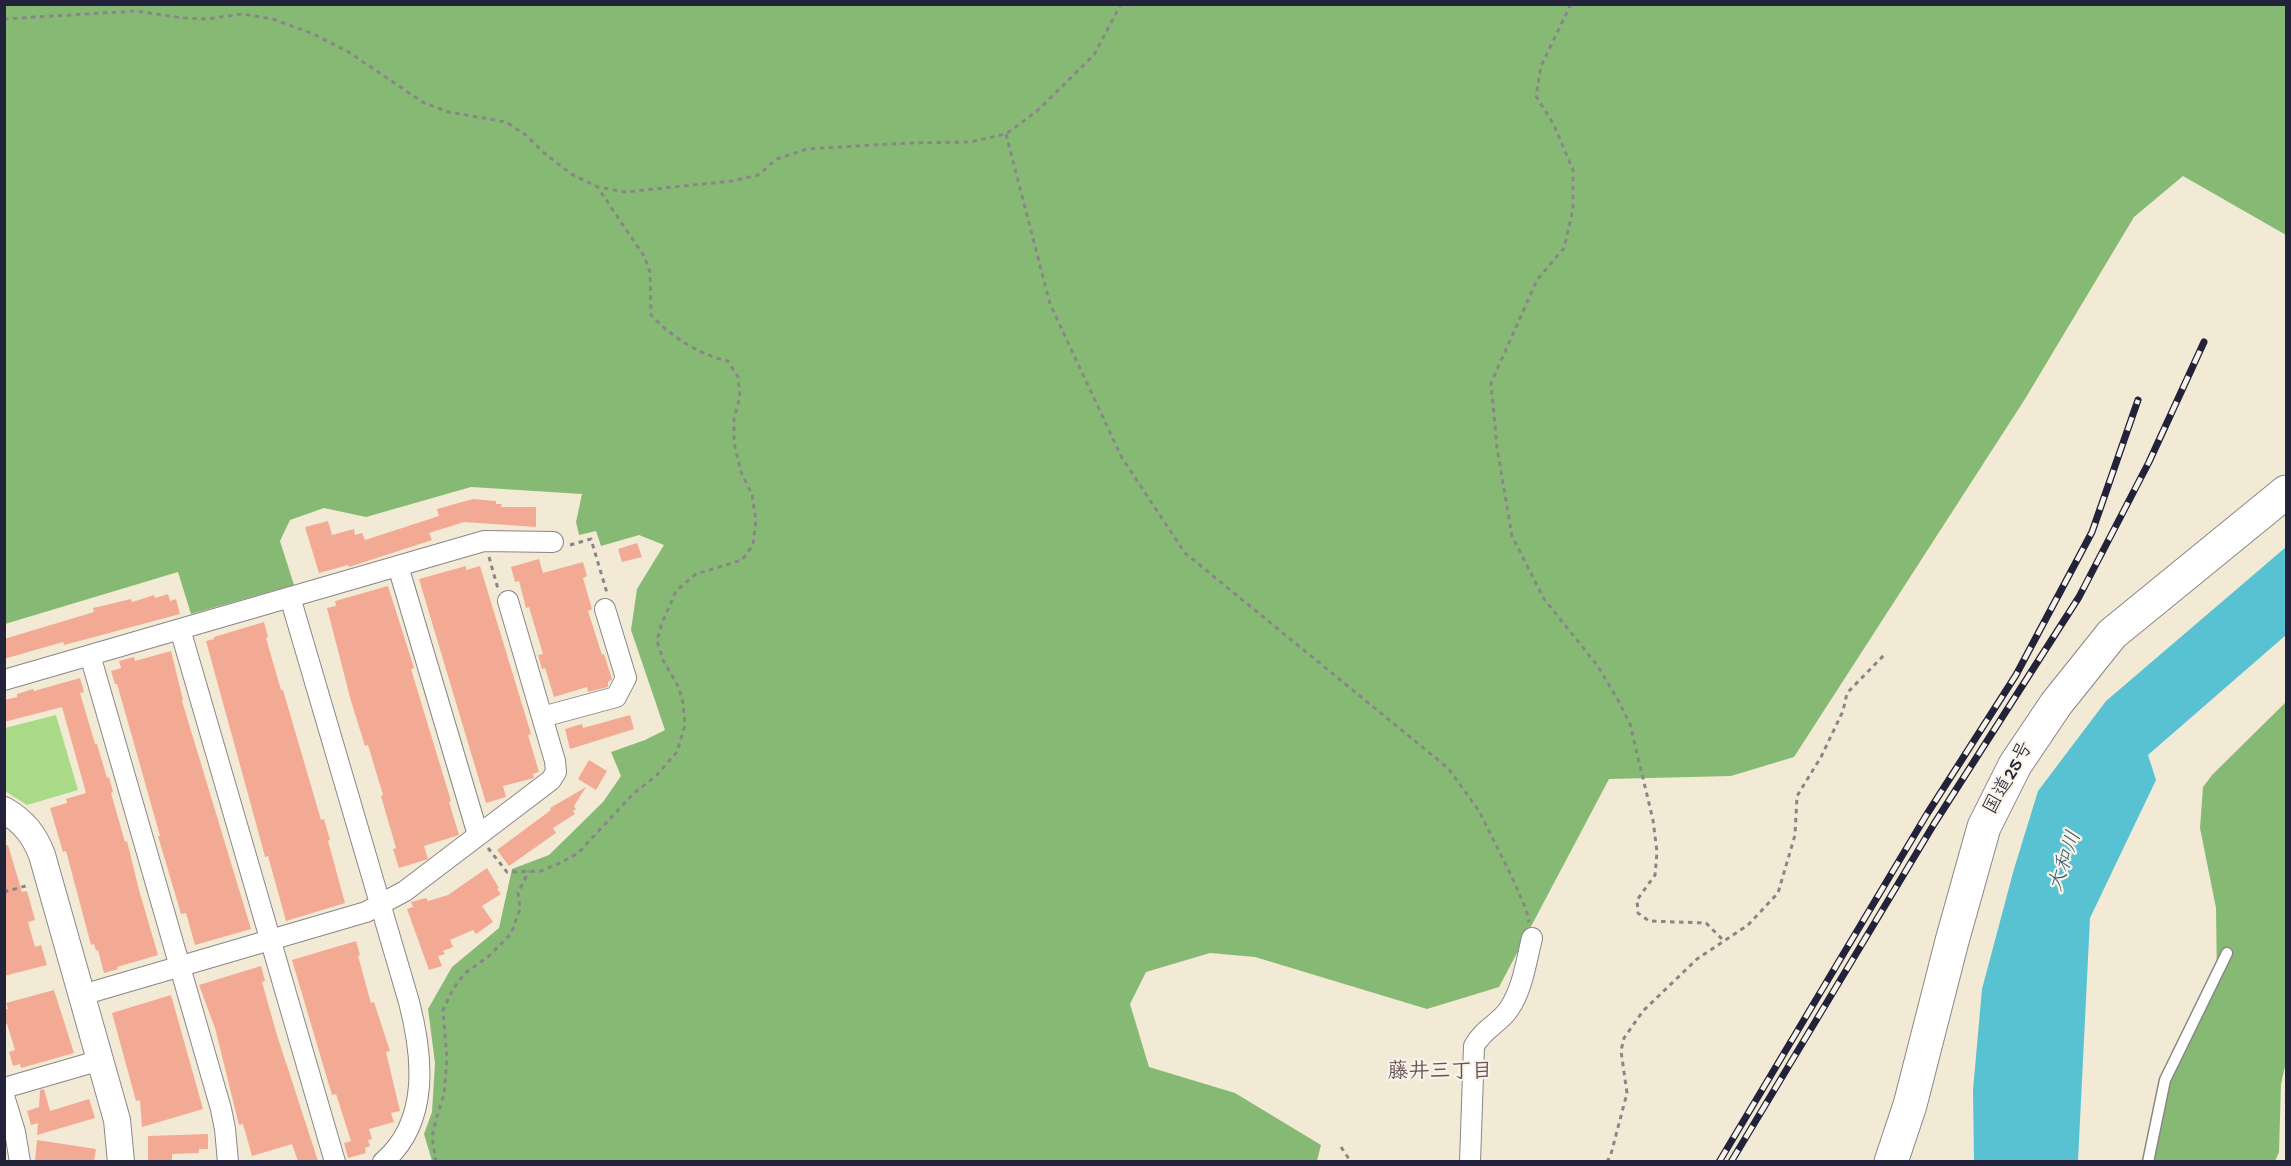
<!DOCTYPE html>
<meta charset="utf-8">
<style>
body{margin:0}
#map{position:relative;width:2291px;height:1166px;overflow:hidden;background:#f3ead5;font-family:"Gochi Hand",sans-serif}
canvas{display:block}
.frame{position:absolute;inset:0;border:6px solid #22223b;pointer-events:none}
</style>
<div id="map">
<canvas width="2291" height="1166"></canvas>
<div class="frame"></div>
</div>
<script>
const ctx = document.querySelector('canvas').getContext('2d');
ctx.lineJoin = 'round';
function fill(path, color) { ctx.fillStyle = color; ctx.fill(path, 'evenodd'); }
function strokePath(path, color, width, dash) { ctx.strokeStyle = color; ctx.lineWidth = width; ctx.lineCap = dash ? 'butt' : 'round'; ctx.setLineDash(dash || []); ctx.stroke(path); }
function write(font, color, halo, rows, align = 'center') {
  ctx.font = font + ' "Gochi Hand","Klee One",sans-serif'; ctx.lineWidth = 4.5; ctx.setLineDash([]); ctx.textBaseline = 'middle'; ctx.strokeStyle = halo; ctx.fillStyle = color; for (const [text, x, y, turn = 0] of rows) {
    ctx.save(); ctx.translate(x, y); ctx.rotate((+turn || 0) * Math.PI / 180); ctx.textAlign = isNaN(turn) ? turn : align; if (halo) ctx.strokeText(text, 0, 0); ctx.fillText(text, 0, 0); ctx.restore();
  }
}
fill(new Path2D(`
 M56,715l22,75 -51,15 -22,-14v-63z`), '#a8da88');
fill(new Path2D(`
 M5,5h2281v230l-103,-59 -49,41 -109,182 -231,358 -63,19 -122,3 -110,208 -72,22 -172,-52 -45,-4 -64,19 -16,32 19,63 86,26 86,52 -4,16h-885l-8,-27 8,-22 3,-49 -7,-54 24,-42 47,-39 13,-59 37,-14 54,-53 18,-26 -10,-24 34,-12 20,-10 -34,-100 6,-41 27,-44 -25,-10 -38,11 -5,-15 -17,4 -3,-13 6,-28 -111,-7 -105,30 -42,-9 -34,12 -10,21 14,44 -103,29 -13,-42 -173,52z
 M2286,702v360l-5,22 -2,68 -4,9 -124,1 19,-90 47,-88 -1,-76 -16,-80 3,-41 9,-12z`), '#86ba74');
fill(new Path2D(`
 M2286,547v88l-138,120 8,25 -66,138 -12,243h-104l-1,-71 9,-101 32,-120 24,-78 68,-90z`), '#58c2d3');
fill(new Path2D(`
 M473,499l23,2v3h6l-1,3h35v20l-72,-5 -35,11 3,7 -83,27 -1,-2 -29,8 -14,-46 23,-6 4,14 22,-6 1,6 7,-2 3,7 74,-24 -2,-7z
 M637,543l5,14 -20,5 -4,-13z
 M539,559l4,14 40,-11 4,14 -4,2 9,31 -4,2 14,44 2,-1 8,25 -4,3v5l-20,5 -1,-5 -33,10 -9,-29 -3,1 -4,-14 5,-1 -14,-47 -3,1 -7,-27 -4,1 -4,-15z
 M466,566v4l14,-4 51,168 -3,1 11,37 -6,2 1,4 -31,8 3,11 -20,6 -67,-224z
 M388,586l26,82 -3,1 40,132 -2,1 10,33 -35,11 4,13 -29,9 -6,-19 3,-1 -15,-52 2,-1 -15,-50 -3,1 -14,-45 -24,-93 9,-2 -1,-5z
 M168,594l2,7 6,-2 4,15 -116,31 -1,-3 -59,17v-20l90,-27 -1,-4 13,-3 25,-6 1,3 22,-7 1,3z
 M264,622l4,15 -2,1 15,52h2l38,130 3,-1 6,21 -2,1 17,62 -59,18 -18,-65 -3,1 -5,-19 -54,-197 8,-2v-2z
 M171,651l12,49 -1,1 69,228 -56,16 -9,-32 -5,1 -23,-78h2l-29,-103 -14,-49h-2l-4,-13 10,-3 -2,-7 15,-4 1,4z
 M80,678l4,14 -4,1 15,51h2l10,34 2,-1 4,15 -2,1 14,49 2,-1 12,49 19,65 -41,12 1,2 -14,4 -6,-23 -2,1 -2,-7 -3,1 -25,-94 -3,1 -13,-44 17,-5 -1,-4 20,-6 -24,-86 -58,15v-22l13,-3v-3l16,-5 1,2z
 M630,715l4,14 -64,20 -5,-20 17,-5 1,4z
 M589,760l18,11 -11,19 -18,-11z
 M586,787l-12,19 2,3 -3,2 2,3 -22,14 3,5 -47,33 -12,-16 54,-40 -1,-2z
 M8,845l14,47 5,-1 8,29 -7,2 7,25 6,-2 6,20 -43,11v-130z
 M487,868l12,20 -2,1 4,5 -19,12 11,16 -17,12 -3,-4 -23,10 3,7 -10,4 2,3 -7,2 4,10 -13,4 -22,-61 6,-2 -2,-5 15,-4 2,3 20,-6z
 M356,941l4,14 -2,1 13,47 3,-1 16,49 -4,1 14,59 -9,2 3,9 -25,7 3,10 -4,1 2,6 -5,2 1,5 -18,5 -4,-15 7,-2 -15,-47 -4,1 -40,-135z
 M261,966l4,15 -3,1 14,50 42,129h-20l-6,-17 -40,12 -9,-32 -4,1 -24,-97 -16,-43z
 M54,990l20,63 -53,15 -1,-4 -7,2 -4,-14 6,-2 -8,-26h-3v-14l4,-1 -2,-6z
 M171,995l32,114 -61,18 -2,-27 -4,1 -24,-88z
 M44,1089l6,22 39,-12 6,19 -58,17 1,-12 -7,2 -4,-14 12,-4 1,-17z
 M208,1134v15h-9v4l-27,1v7h-24v-25z
 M37,1140l59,9 -2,12h-59z`), '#f3aa94');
const service = new Path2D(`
 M2148,1162l17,-82 62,-127`);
const minor = new Path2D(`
 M398,566l80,269
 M290,597l119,405c14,54 21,120 -26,160
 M180,629l155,533
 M90,655l131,454 4,20 3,33
 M4,680l480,-139 69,1
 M542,717l74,-20 10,-19 -21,-69
 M82,995l284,-83 39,-21 146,-111 5,-8 -1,-11 -47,-160
 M4,1088l97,-28
 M4,1096l11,36 5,30
 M1470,1162l4,-116c10,-18 25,-22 35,-37 14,-21 17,-47 23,-71`);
const tertiary = new Path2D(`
 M4,810c19,11 30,24 38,45l75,265 4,42`);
const trunk = new Path2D(`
 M1891,1162l19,-57 42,-164 32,-114 31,-62 41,-61 56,-70 174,-142`);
strokePath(service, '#8a8688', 13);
strokePath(minor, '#8a8688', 22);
strokePath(tertiary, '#8a8688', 28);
strokePath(trunk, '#8a8688', 35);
strokePath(new Path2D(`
 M1571,4l-30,62 -5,30 18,29 19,45v39l-9,39 -27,32 -46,103 6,65 15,88 32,63 53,66 21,35 12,24 23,96 4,32 -2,23 -18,25 1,13 11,8 57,2 18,18
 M4,19l132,-8 47,7 24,1 35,-5 31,5 38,14 36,18 77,52 25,9 57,10 21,14 16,16 28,22 27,13 27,5 107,-11 26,-6 19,-16 30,-10 101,-6 62,-1 36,-8 31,-23 57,-56 27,-51
 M1006,134l44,170 72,154 63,95 263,215 31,43 31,62 16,36 3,13
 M570,545l21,-6 16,54
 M489,557l9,32
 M488,848l19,24 34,-1 19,-8 18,-10 56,-60 22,-17 21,-24 8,-27 -2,-22 -4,-15 -16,-28 -6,-19 5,-18 14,-32 20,-17 46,-14 11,-15 3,-25 -4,-26 -11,-22 -7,-29v-24l6,-23 -2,-19 -10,-16c-27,-5 -59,-26 -77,-46l-1,-43 -6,-16 -46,-68
 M4,892l25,-7
 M1341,1147l10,15
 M436,1162l-4,-25 4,-17 8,-26 3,-35 -4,-49 10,-21 11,-15 25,-18 22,-22 9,-25 -2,-16 11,-22
 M1607,1162l4,-8 16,-61 -6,-42 3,-13 19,-27 54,-52 51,-34 30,-32 17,-58 2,-39 24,-39 22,-46 4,-18 39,-40`), '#8a8688', 3, [4.5, 4.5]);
strokePath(service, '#fff', 10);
strokePath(minor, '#fff', 20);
strokePath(tertiary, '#fff', 26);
strokePath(trunk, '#fff', 33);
const rail = new Path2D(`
 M1719,1162l208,-348 89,-139 76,-143 46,-132
 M1731,1162l203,-338 145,-227 70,-135 55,-120`);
strokePath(rail, '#22223b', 7);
strokePath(rail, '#f7f3e8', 4.5, [14]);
write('20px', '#22223b', '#f7f3e8', [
 ["国道25号",2010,779,-61]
]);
write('italic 21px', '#355a70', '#f7f3e8', [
 ["大和川",2067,862,-71]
]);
write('bold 21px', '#6b525a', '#f7f3e8', [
 ["藤井三丁目",1440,1074]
]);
</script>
